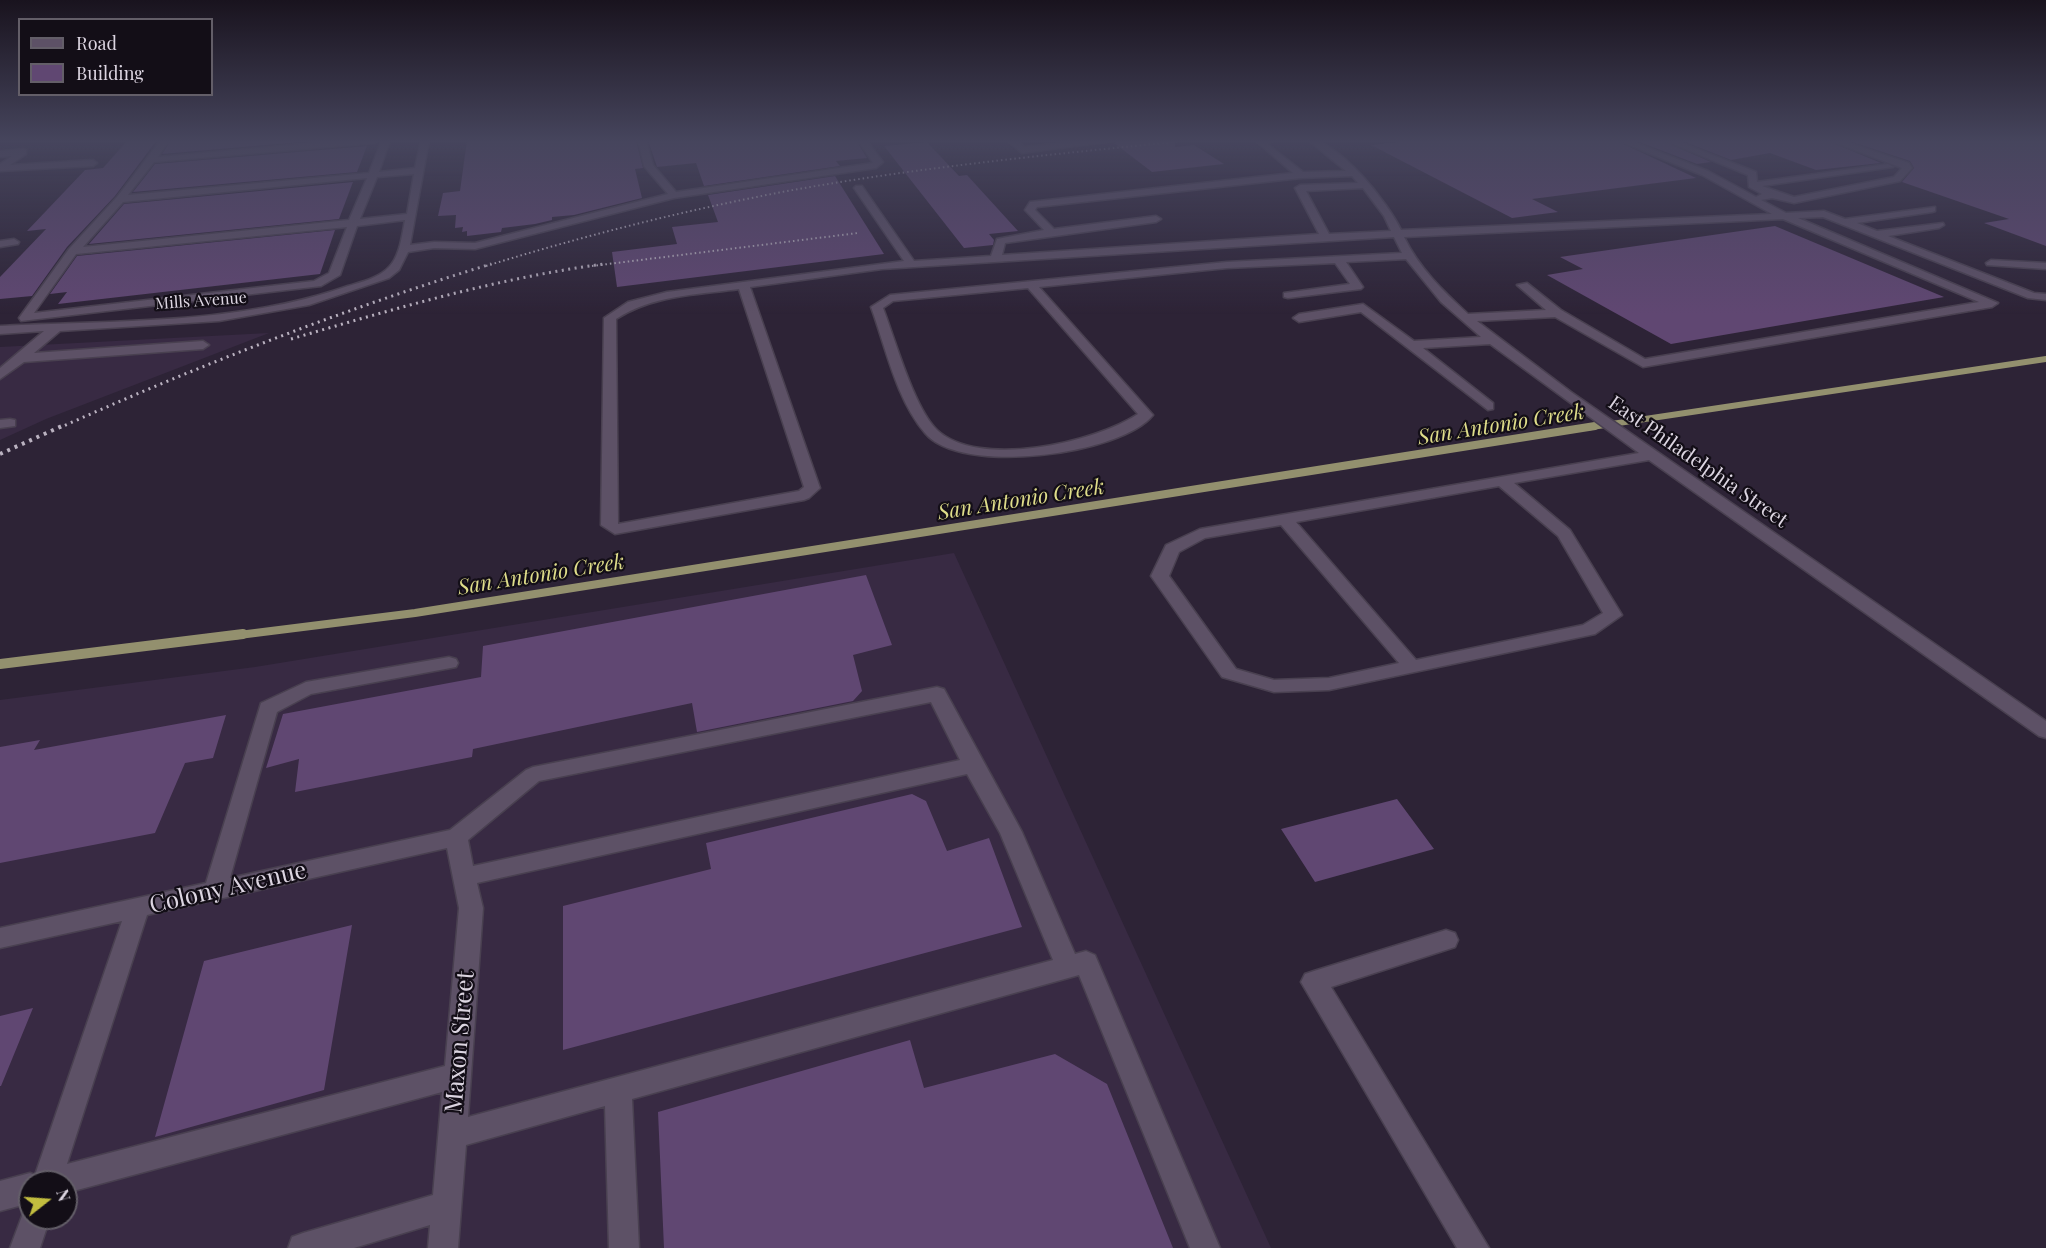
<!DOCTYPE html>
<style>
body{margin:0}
#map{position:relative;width:2046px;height:1248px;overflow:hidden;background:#2d2336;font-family:"Playfair Display",serif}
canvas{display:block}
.legend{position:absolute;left:18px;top:18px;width:195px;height:78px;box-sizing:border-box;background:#130e17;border:2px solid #635e68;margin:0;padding:8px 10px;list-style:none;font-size:18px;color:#dcd5e1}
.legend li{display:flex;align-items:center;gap:12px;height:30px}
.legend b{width:30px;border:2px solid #635e68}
.north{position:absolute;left:18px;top:1170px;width:60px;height:60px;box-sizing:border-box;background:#130e17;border:2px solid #635e68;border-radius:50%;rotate:73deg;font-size:16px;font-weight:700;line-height:24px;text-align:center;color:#dcd5e1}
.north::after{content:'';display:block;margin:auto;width:21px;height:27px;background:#c2bd3f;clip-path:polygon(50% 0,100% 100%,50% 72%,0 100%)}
</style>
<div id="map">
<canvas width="2046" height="1248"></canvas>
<ul class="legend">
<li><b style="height:8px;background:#5d5166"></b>Road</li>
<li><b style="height:16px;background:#604772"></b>Building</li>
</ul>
<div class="north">N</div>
</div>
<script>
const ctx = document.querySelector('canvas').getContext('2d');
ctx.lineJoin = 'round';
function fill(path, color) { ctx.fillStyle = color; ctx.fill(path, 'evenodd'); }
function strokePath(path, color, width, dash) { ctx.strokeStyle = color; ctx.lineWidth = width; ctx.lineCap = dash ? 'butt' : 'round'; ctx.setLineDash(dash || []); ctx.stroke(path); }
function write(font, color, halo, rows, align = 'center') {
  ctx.font = font + ' "Playfair Display",serif'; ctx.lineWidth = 4.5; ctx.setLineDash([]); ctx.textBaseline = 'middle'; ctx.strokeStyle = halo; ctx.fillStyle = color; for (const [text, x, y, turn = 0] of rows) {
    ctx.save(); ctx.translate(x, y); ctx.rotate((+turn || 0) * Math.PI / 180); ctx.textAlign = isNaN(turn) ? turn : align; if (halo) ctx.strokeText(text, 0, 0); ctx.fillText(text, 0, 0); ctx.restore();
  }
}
fill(new Path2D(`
 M269,333l-223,86 -46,21v-93z
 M954,553l317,695h-1271v-548l255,-33zM30,1182h36v36h-36z`), '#382a43');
strokePath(new Path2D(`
 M1585,428l461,-69`), '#93906e', 6);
strokePath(new Path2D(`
 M231,636l184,-23 1180,-187`), '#93906e', 8);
strokePath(new Path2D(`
 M0,664l243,-30`), '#93906e', 10);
fill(new Path2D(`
 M157,140l-42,56 -48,51 -35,49 -32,3v-22l46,-48 -19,2 58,-61 18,-2 23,-26z
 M171,140h154l-163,14z
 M467,140h169l7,28 -8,1 7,29 -68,17 -22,2v3l-17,4 -33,4 -1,4 -34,4v-5l-5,1 1,-5 -8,1 1,-13 -18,1 5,-23 17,-2z
 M648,140h208l11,18 -31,3 4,5 -136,20 -8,-23 -39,4z
 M1123,140h52v7l19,-2 30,19 -72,8 -38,-29z
 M1418,140h197l81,38 -164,21 26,13 -46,6 -141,-73z
 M1634,140h27l50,22 -14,2z
 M1680,140h146l55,23 -65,7 -46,-17 -39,7z
 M1846,140h200v106l-62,-23 25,-4 -107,-37 12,-14 -4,-7z
 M927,142l32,34 8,-1 51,56 -29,3 5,6 -1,5 -29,3 -80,-102z
 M367,146l-10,26 -224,20 22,-28z
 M835,176l49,78 -267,33 -5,-35 65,-8 -5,-17 46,-5 -10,-27z
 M353,182l-14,37 -250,25 35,-40z
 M1775,226l169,71 -273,47 -124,-69 36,-6 -23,-12z
 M335,230l-15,44 -262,30 9,-12 -17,2 27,-38z
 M866,575l26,70 -39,10 9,36 -9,10 -156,31 -5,-29 -219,46 -1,8 -177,35 4,-33 -33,9 17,-54 198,-37 2,-31z
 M226,715l-13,43 -28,5 -30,70 -155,30v-116l40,-7 -6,10z
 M912,794l14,7 21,50 42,-13 33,89 -459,123v-144l148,-37 -5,-26z
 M1397,799l37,50 -119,33 -34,-53z
 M352,925l-28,165 -169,47 49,-176z
 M33,1008l-32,78h-1v-70z
 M910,1040l14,48 131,-34 52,30 66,164h-509l-6,-136z`), '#604772');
const minor = new Path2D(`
 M161,140h8l-11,17 190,-17h30l-4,3 -220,19 -26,33 241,-22 13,-33h8l-11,32 36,-4 6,-28h8l-19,105 24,-3 41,1 193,-49 -24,-28 -6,-26h8l7,25 23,27 197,-29 -15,-23h8l17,22 -7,6 -202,30 -199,51 -41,-1 -26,4 -9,18 -10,8 -80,27 -90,16 -159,10 -26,22 169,-12 6,4 -6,4 -179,13 -24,17v-11l44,-37 -44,3v-8c115,-6 238,-1 348,-40 13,-4 31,-8 41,-19 11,-11 13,-32 16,-47l-48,6 -17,49 -19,11 -300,35 -2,-3 50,-69 48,-52zM414,174l-7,40 -47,5 17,-42zM367,178l-18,42 -266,27 40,-45zM347,227l-18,46 -15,8 -280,32 42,-59z
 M1007,140h9l8,7 71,-7h26l-99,13z
 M1255,140h24l-13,3 37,29 43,-1 -38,-31c30,-1 81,64 93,90l371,-16 -70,-39 -85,-35h11l80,31 48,26 6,-3 -13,-7 -1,-12 -85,-35h11l82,32 1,10 131,-18 5,3 -131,19 32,11 100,-20 8,-9 -74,-28h12l69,23 3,5 -12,13 -106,22 -22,-5 -11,2 25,13 38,-2 21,8 90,-12v4l-3,1 -75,11 20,8 66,-8 1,2 -5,3 -51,8 146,57 12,1v6l-18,-2 -205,-81 -25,1 200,85 -6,4 -349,60 -88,-50 -78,4 94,71 475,329v17l-7,-2 -390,-276 -135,23 56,47 52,85 -27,19 -266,56 -55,2 -52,-15 -71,-101 15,-31 34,-16 439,-76 -149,-109 -67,4 70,55v6l-5,1 -127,-98 -62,10 -6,-4 6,-4 64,-10 51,37 67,-4 -40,-35 -35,-43 -60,3 17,25 -2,2 -73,9 -4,-1v-4l66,-9 -15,-21 -108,5 -188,19 114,128c-32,40 -193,61 -228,18 -29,-34 -39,-85 -54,-126l19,-12 337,-33 175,-9 -8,-16 -512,32 -132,18 70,201 -11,10 -5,2 -189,34 -14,-9 3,-207 24,-16 39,-10 237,-31 -50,-73 2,-2h6l52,75 77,-5 6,-17 47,-9 -19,-20 5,-8 263,-29zM1352,176l6,7 -58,2 -5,3 24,46 -317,21 3,-12 151,-21 5,-3 -5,-3 -102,13 -19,-19 2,-3 264,-29zM1363,188l21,28 7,15 -62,3 -23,-43zM1783,219l196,83 -334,57 -84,-49 -34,-27 -10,2 29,25 -78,4c-25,-23 -49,-46 -64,-77zM1028,288l110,126c-44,29 -159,55 -201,16 -23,-22 -42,-91 -54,-122l10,-7zM739,289l65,198 -5,4 -181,33 -2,-205c37,-24 80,-24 123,-30zM1499,486l59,50 45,77 -20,12 -167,35 -120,-138zM1281,525l118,138 -70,15 -55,2 -38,-11 -67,-93 10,-24 26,-14z
 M23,149l3,1v4l-16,11 83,-5 4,3 -4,3 -93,5v-7l12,-8 -12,1v-6z
 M14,239l5,3 -1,2 -18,3v-6z
 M1991,260l55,3v6l-59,-4 -1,-2z
 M10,419l5,1v6l-15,2v-8z
 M449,657l7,2 2,4 -2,4 -145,27 -34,18 -47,166 220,-48 76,-60 7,-3 404,-80 7,2 78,143 53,122 11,-3 9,4 125,293h-30l-111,-273 -447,124 7,149h-30l-4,-142 -139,39 -8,103h-30l2,-23 -76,23h-66l4,-11 11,-4 130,-38 9,-103 -376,101v-11h-36v21l-30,8v-30l30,-8 5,2 87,-254 -122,27v-20l206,-45 55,-180 45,-21zM931,702l29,58 -487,106 -5,-26 71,-59zM967,774l33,59 53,127 -585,157 15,-209 -6,-25zM447,848l12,60 -14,158 -378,98 80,-249z
 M1446,930l9,3 3,7 -3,7 -124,40 158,261h-32l-156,-266 4,-8 9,-3z
 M30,1205v13h20l-10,30h-30l15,-40z`);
strokePath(minor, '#494050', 3);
fill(minor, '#5d5166');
strokePath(new Path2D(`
 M486,266c97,-30 196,-55 296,-74 136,-25 274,-38 411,-52
 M592,266l266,-33`), '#bab2c0', 2, [1.5, 3]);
strokePath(new Path2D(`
 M291,339c103,-30 206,-61 313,-75
 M59,428c141,-63 285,-119 432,-164`), '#bab2c0', 3, [2, 4.5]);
strokePath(new Path2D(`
 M0,454l62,-28`), '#bab2c0', 4, [3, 5]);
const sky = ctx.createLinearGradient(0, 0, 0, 314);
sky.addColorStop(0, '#19131e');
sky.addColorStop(0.45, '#46455d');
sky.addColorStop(1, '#46455d00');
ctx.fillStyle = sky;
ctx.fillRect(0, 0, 2046, 314);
write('16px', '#dcd5e1', '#130e17', [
 ["Mills Avenue",201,301,-4]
]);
write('20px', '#dcd5e1', '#130e17', [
 ["East Philadelphia Street",1698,462,35]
]);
write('italic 21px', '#dfdd8a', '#130e17', [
 ["San Antonio Creek",1501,425,-9],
 ["San Antonio Creek",1021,500,-9],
 ["San Antonio Creek",541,575,-9]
]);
write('24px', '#dcd5e1', '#130e17', [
 ["Colony Avenue",228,888,-13],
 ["Maxon Street",460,1042,-85]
]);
</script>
